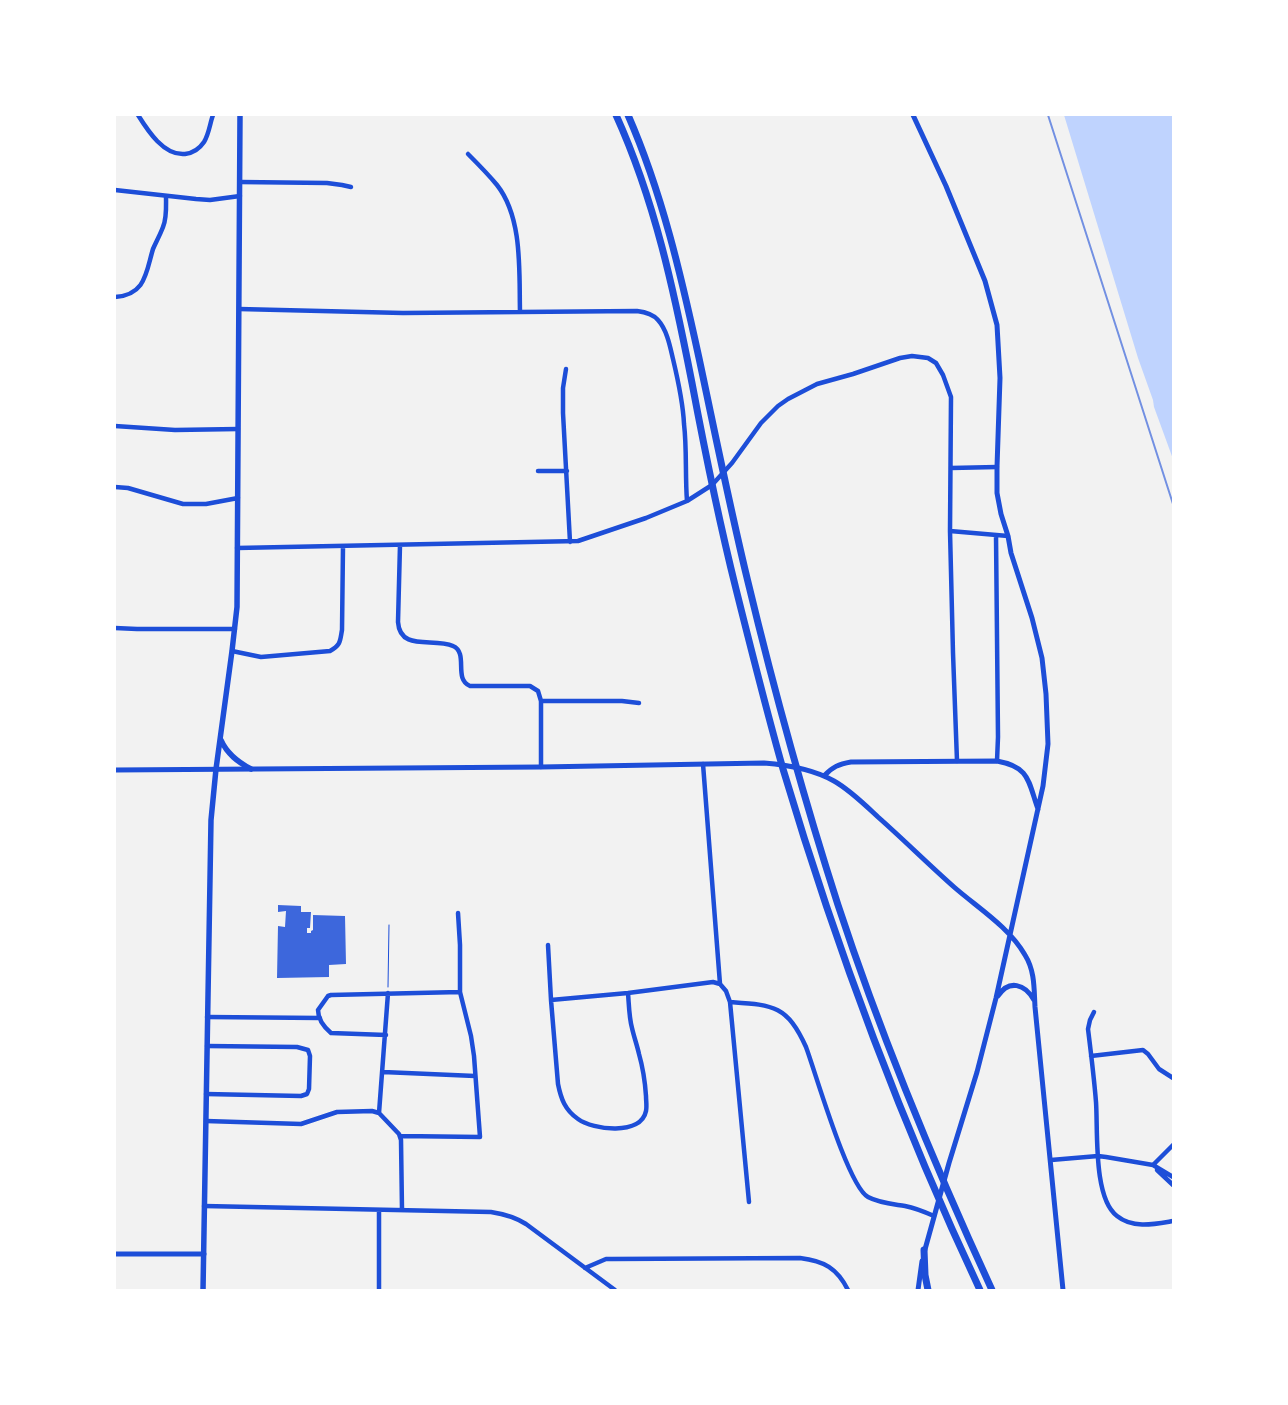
<!DOCTYPE html>
<style>
body{margin:0}
#map{position:relative;width:1288px;height:1405px;overflow:hidden;background:#f2f2f2;font-family:"IBM Plex Sans",sans-serif}
canvas{display:block}
.frame{position:absolute;inset:0;border:116px solid #fff;pointer-events:none}
</style>
<div id="map">
<canvas width="1288" height="1405"></canvas>
<div class="frame"></div>
</div>
<script>
const ctx = document.querySelector('canvas').getContext('2d');
ctx.lineJoin = 'round';
function fill(path, color) { ctx.fillStyle = color; ctx.fill(path, 'evenodd'); }
function strokePath(path, color, width, dash) { ctx.strokeStyle = color; ctx.lineWidth = width; ctx.lineCap = dash ? 'butt' : 'round'; ctx.setLineDash(dash || []); ctx.stroke(path); }
fill(new Path2D(`
 M1064,115h109v344l-19,-52 -1,-7 -15,-42z`), '#bfd3fe');
fill(new Path2D(`
 M278,905l23,1v6h10l-1,16h-3v5h4v-2l2,-1v-15l32,1 1,48 -17,1v12l-52,1 1,-52 7,1 1,-16 -8,1z`), '#3d67dc');
strokePath(new Path2D(`
 M388,987l1,-62`), '#1d4ed8', 1);
strokePath(new Path2D(`
 M138,115c10,16 26,41 47,39 8,-1 15,-6 19,-12 5,-8 6,-19 9,-27
 M468,154c10,10 20,20 29,31 26,33 22,87 23,127
 M240,182l87,1 15,2 9,2
 M115,190l81,9 14,1 30,-4
 M115,297c31,-2 31,-25 38,-48 3,-7 7,-14 10,-22 4,-9 3,-21 3,-31
 M239,309l164,4 234,-2c8,1 16,3 21,9 9,10 12,26 15,39 5,21 10,43 11,65 3,25 1,51 3,77
 M566,369l-3,19v25l7,129
 M115,426l60,4 63,-1
 M951,468l46,-1
 M538,471h29
 M115,487l13,1 55,16h23l32,-6
 M950,531l58,5
 M996,535l2,202 -1,24
 M400,545l-2,77c2,30 36,15 55,24 16,7 0,33 17,40h60l8,5 3,10v66
 M237,548l341,-7 68,-23 41,-17 25,-16 20,-22 29,-40 17,-17 10,-7 29,-15 36,-10 47,-16 12,-2 16,2 8,5 7,12 8,22 -1,134 3,122 4,108
 M115,628l22,1h98
 M232,651l29,6 69,-6c11,-6 10,-10 12,-21l1,-84
 M541,701h81l17,2
 M703,764l17,220 6,7 4,11 19,200
 M548,945l3,55 7,84c3,15 7,26 20,35 15,11 63,17 68,-8 1,-5 0,-10 0,-15 -1,-15 -3,-28 -7,-42 -2,-9 -5,-17 -7,-26 -3,-11 -3,-23 -4,-35
 M551,1000l77,-7 85,-11 7,2
 M730,1002c43,3 57,3 76,45 10,27 42,139 62,150 11,6 25,7 37,9 10,2 20,6 29,10
 M1094,1012l-4,8 -2,9c3,24 6,48 8,73 2,28 -3,96 21,114 16,13 38,8 56,5
 M207,1017l113,1
 M386,1035l-55,-2c-7,-6 -13,-14 -13,-23l10,-14 3,-1 129,-3
 M1091,1056l52,-6 5,4 11,15 14,9
 M383,1072l92,4
 M206,1094l95,2 6,-2 2,-5 1,-33 -2,-6 -11,-3 -90,-1
 M379,1113l9,-120
 M206,1121l95,3 36,-12 35,-1 7,2 20,21 2,6 1,70
 M400,1136l80,1 -6,-81 -3,-20 -11,-44v-47l-2,-32
 M1051,1160l47,-4 8,1 47,8 20,12
 M1153,1165l20,-20
 M1157,1170l16,15
 M204,1206l287,6c13,2 24,5 35,12l89,66
 M585,1268l21,-9h6l188,-1c24,3 37,10 48,32
 M379,1290v-80`), '#1d4ed8', 4.5);
strokePath(new Path2D(`
 M913,115l33,71 39,95 12,44 3,53 -3,89v26l4,21 7,22 3,17 21,65 10,40 4,36 2,50 -5,42 -47,212 -19,74 -28,91 -25,90
 M115,770l426,-3 223,-4c24,2 49,6 70,18 16,9 30,23 44,36 26,23 50,47 76,70 24,21 55,40 71,68 10,16 9,34 10,52l28,283
 M824,776c8,-9 15,-12 27,-14l146,-1c33,6 31,20 41,48
 M998,996c11,-17 27,-12 36,4
 M115,1254h89
 M918,1290l4,-29`), '#1d4ed8', 5);
strokePath(new Path2D(`
 M221,740c6,14 17,22 30,29
 M203,1290l8,-470 5,-51 16,-118 5,-44 3,-492`), '#1d4ed8', 5.5);
strokePath(new Path2D(`
 M616,115c39,86 58,176 76,268 13,69 27,138 44,206 15,60 30,120 47,180 53,178 118,353 197,521
 M628,115c34,78 53,160 71,243 16,75 31,150 49,224 26,108 56,217 90,323 43,131 96,259 154,385
 M924,1250l1,25 3,15`), '#1d4ed8', 7);
strokePath(new Path2D(`
 M1048,115l125,389`), '#7290e2', 2);
</script>
